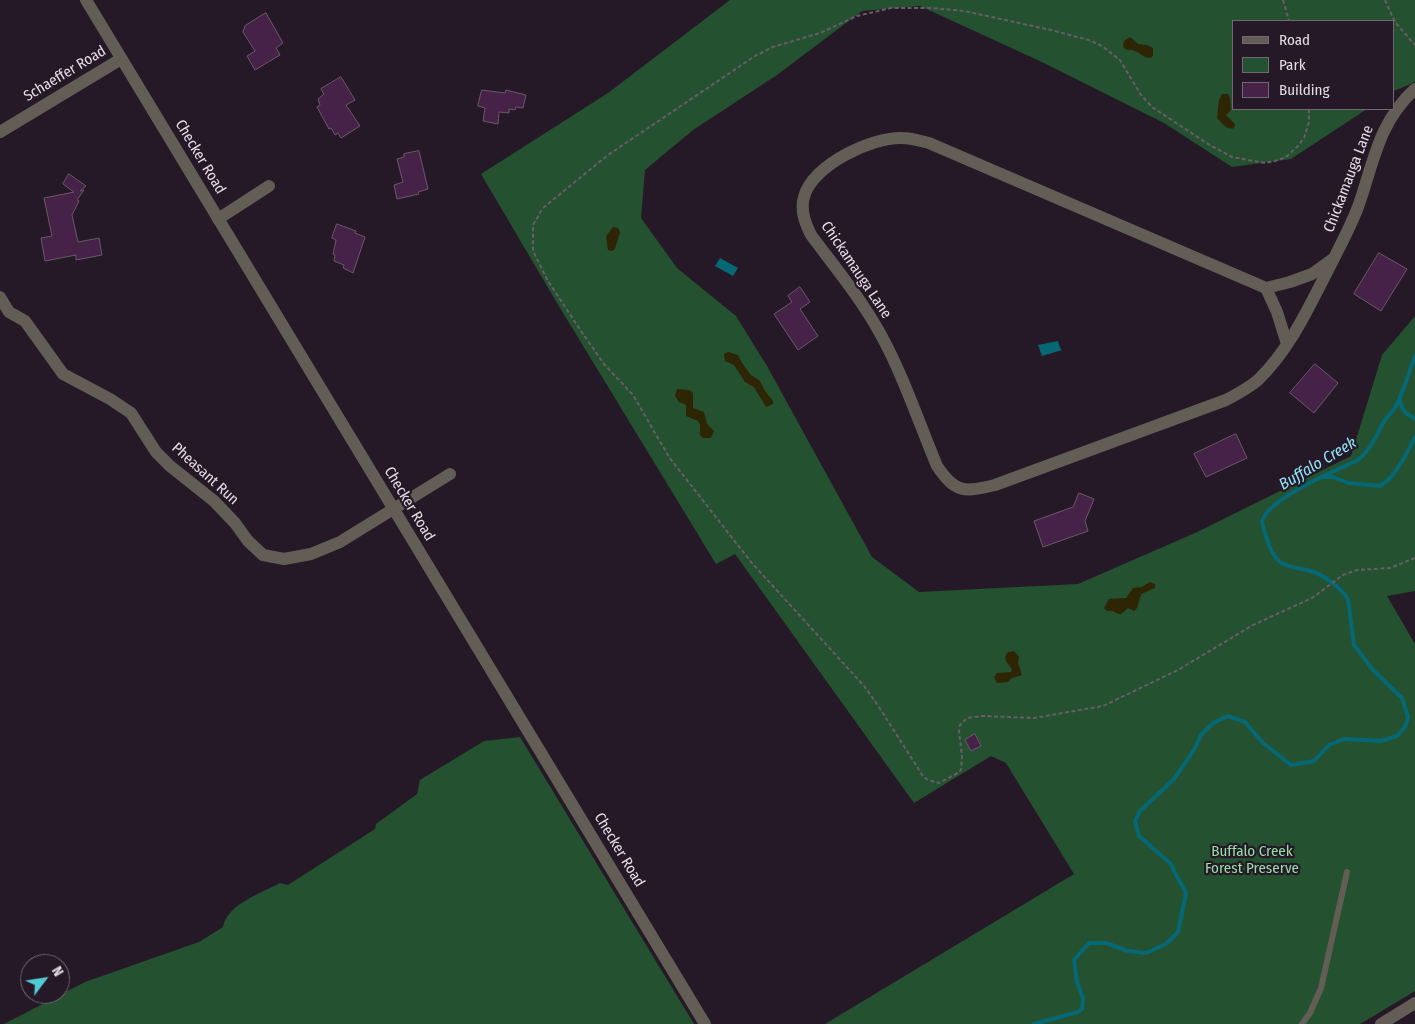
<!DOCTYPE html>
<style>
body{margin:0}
#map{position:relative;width:1415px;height:1024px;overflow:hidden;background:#261927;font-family:"Fira Sans Condensed",sans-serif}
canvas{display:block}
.legend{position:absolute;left:1232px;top:20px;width:162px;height:90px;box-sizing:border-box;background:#261927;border:1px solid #726773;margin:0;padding:6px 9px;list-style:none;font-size:15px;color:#e5dce5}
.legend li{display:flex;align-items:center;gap:10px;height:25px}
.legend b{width:25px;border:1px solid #726773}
.north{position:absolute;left:20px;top:954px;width:50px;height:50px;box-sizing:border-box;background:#261927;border:1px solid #726773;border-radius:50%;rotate:59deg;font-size:14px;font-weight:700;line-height:20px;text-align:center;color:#e5dce5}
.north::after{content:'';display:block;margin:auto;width:18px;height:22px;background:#51ccd2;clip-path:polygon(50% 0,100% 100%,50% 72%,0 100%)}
</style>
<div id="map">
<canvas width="1415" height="1024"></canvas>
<ul class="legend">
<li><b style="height:6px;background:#625e55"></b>Road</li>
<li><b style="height:14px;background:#245130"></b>Park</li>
<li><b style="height:14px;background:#472248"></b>Building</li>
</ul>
<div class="north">N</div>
</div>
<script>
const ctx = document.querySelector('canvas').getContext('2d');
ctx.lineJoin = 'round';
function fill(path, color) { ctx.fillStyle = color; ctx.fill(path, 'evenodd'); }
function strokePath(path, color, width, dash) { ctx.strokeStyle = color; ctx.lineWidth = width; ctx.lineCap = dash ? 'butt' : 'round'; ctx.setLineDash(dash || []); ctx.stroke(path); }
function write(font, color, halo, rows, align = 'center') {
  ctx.font = font + ' "Fira Sans Condensed",sans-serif'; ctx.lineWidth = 4.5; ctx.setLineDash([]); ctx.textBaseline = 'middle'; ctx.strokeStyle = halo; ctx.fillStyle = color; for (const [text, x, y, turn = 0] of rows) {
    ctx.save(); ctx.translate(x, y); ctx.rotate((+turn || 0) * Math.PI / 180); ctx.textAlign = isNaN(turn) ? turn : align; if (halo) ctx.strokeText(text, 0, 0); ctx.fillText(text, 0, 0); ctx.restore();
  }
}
fill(new Path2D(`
 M730,0h685v82l-21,9v-70h-160v88h133l-76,50 -59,8 -68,-44 -120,-60 -124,-57 -58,5 -85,64 -84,55 -48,40 -4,48 36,50 59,48 31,50 105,191 47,35 159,-8 117,-51 156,-77 31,-101 33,-39v275l-28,5 28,48v347l-55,33h-535l249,-150 -68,-111 -15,-7 -77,47 -179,-249 -19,10 -159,-261 -76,-129 127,-81z
 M520,737l174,287h-690l81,-42 114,-40 24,-15c4,-23 39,-34 57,-44l8,2 87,-56 1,-5 41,-30 3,-14 64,-39z`), '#245130');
fill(new Path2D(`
 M1130,37l8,7 9,1 6,3v8l-3,2c-7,0 -9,-5 -15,-7 -4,-2 -7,0 -11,-3l-1,-4 2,-4z
 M1222,94h6l2,4 1,12 -5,5 9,9 -1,4c-7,3 -13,-6 -17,-10l2,-18z
 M613,227l5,1 2,4 -5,17 -3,2 -4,-1 -2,-14z
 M728,352l10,3 4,8 9,12 9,6 5,10 8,10v3l-7,3 -12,-20 -9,-5 -11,-17 -9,-4 -1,-7z
 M677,389l12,1 4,3v15l11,4 3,12 7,7 -3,7h-8l-3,-3v-10l-2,-4 -12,-5v-11l-7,-3 -4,-6z
 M1150,582l5,2v4l-14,6 -4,14 -3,3 -6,-3 -7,6h-3l-5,-3h-6l-3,-3 5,-9 17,-1 7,-10 9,-1z
 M1014,651l5,6 -1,6 4,12 -10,3 -4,4 -11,1 -3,-6 3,-4 14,-1 1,-3c-4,-6 -10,-9 -4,-17z`), '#2d2504');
fill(new Path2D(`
 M720,258l18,10 -5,8 -18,-10z
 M1058,341l2,7 2,2 -20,6 -4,-11z`), '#066775');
strokePath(new Path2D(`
 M1400,399c1,12 6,14 15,20
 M1324,477h9l16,6 31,3c17,-11 26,-32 35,-49
 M1034,1024l44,-12 4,-3 1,-11 -6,-16 -3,-22 15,-17h17l22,8 18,2 20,-9 12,-12 8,-39 -16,-30 -31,-27 -4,-15 5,-10 34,-32 20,-29 7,-15 12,-12 15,-7 17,6 18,21 28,22 23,-4 15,-16 15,-6 37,2 16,-5 8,-9 3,-10 -6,-19 -29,-28 -19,-25 -6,-46c-7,-11 -24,-24 -37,-28 -12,-4 -26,-2 -35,-13 -8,-10 -11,-25 -14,-36 4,-23 75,-52 96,-62 12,-10 17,-21 24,-35 3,-7 10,-12 14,-19 8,-16 13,-33 19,-50`), '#066775', 4);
const building = new Path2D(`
 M266,13l17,30 -7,5 4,7 -25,15 -8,-14 8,-5 -12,-19 2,-6z
 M341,77l14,23 -9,5 14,21 -19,12 -3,-5 -3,2 -4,-7 -2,1 -12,-22 3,-2 -2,-6 6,-5 -3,-5z
 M482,90l23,3 1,-3 20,5 -3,13 -7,-1 -1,3 -6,-1v4l-10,-1 -1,12 -15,-3 2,-13 -7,-2z
 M419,151l9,38 -10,3 1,2 -22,5 -3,-14 9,-3 -6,-23 7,-2v-3z
 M69,174l17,12 -6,5 4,-1 -7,10 2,1 -7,14 6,27 21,-4 3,17 -26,5v-5l-31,6 -4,-23 11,-2 -8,-38 30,-6 -11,-8z
 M337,224l19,7 -1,2 10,4 -12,36 -10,-5 1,-3 -10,-4 1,-6 -2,-1 3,-14 -4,-2z
 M1379,253l28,16 -26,42 -27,-17z
 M800,287l10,15 -10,7 18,27 -20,14 -24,-36 18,-12 -4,-6z
 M1315,364l23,19 -24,30 -24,-20z
 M1236,434l11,24 -41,19 -12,-23z
 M1079,493l15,6 -9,22 3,10 -45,16 -9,-26 39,-14z
 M975,734l6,12 -10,5 -6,-11z`);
fill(building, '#472248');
strokePath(building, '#695969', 1);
strokePath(new Path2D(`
 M1283,0l6,21
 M1385,0l10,22 20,23
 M1309,109v13l-5,16 -6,8 -12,11 -11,4 -10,2 -33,-6 -24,-13 -56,-37 -11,-12 -21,-35 -18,-14 -13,-6 -38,-10 -87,-19 -32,-3h-41l-34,8 -37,17 -47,14 -18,9 -147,99 -65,53 -10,17v26l15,30 33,50 23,33 29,31 36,62 82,105 113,124 13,18 46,72 5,4 11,3 17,-9 5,-4 1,-14 -3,-25 1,-6 7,-7 16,-2 51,2 69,-12 75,-36 75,-45 59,-27 31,-23 14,-5 33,-2 25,-10`), '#685d69', 2, [4, 2.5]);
strokePath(new Path2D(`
 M1302,1024l8,-11 11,-25 26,-116`), '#625e55', 6);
strokePath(new Path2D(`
 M218,219l51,-33
 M1334,258l-22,16 -22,8 -24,6 -337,-145c-9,-2 -17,-5 -27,-5 -30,-1 -90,27 -98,59 -4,13 1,26 7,38 24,32 51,65 70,100 23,42 38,88 56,131 19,28 28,26 58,19l231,-85c11,-6 23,-12 32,-20 32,-31 51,-73 71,-112 10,-20 21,-40 29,-61 16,-45 20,-84 57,-118
 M1266,288l11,24 10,32
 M0,297l9,15 16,9 38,53 47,25 21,14 25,39 14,14 44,35 21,22 13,18 15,14 21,4 27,-5 29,-12 110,-68
 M1381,1024l34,-21`), '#625e55', 12);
strokePath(new Path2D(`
 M86,0l619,1024
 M0,132l121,-73`), '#625e55', 12);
write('15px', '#e5dce5', '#261927', [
 ["Schaeffer Road",65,74,-31],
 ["Checker Road",200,157,59],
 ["Chickamauga Lane",1349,179,-69],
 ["Chickamauga Lane",856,270,56],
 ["Pheasant Run",205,474,42],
 ["Checker Road",409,504,59],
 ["Checker Road",619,850,59]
]);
write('15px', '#94dfa5', '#261927', [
 ["Buffalo Creek",1252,852],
 ["Forest Preserve",1252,869]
]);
write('italic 16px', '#8de6f8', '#261927', [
 ["Buffalo Creek",1318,464,-31]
]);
</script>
